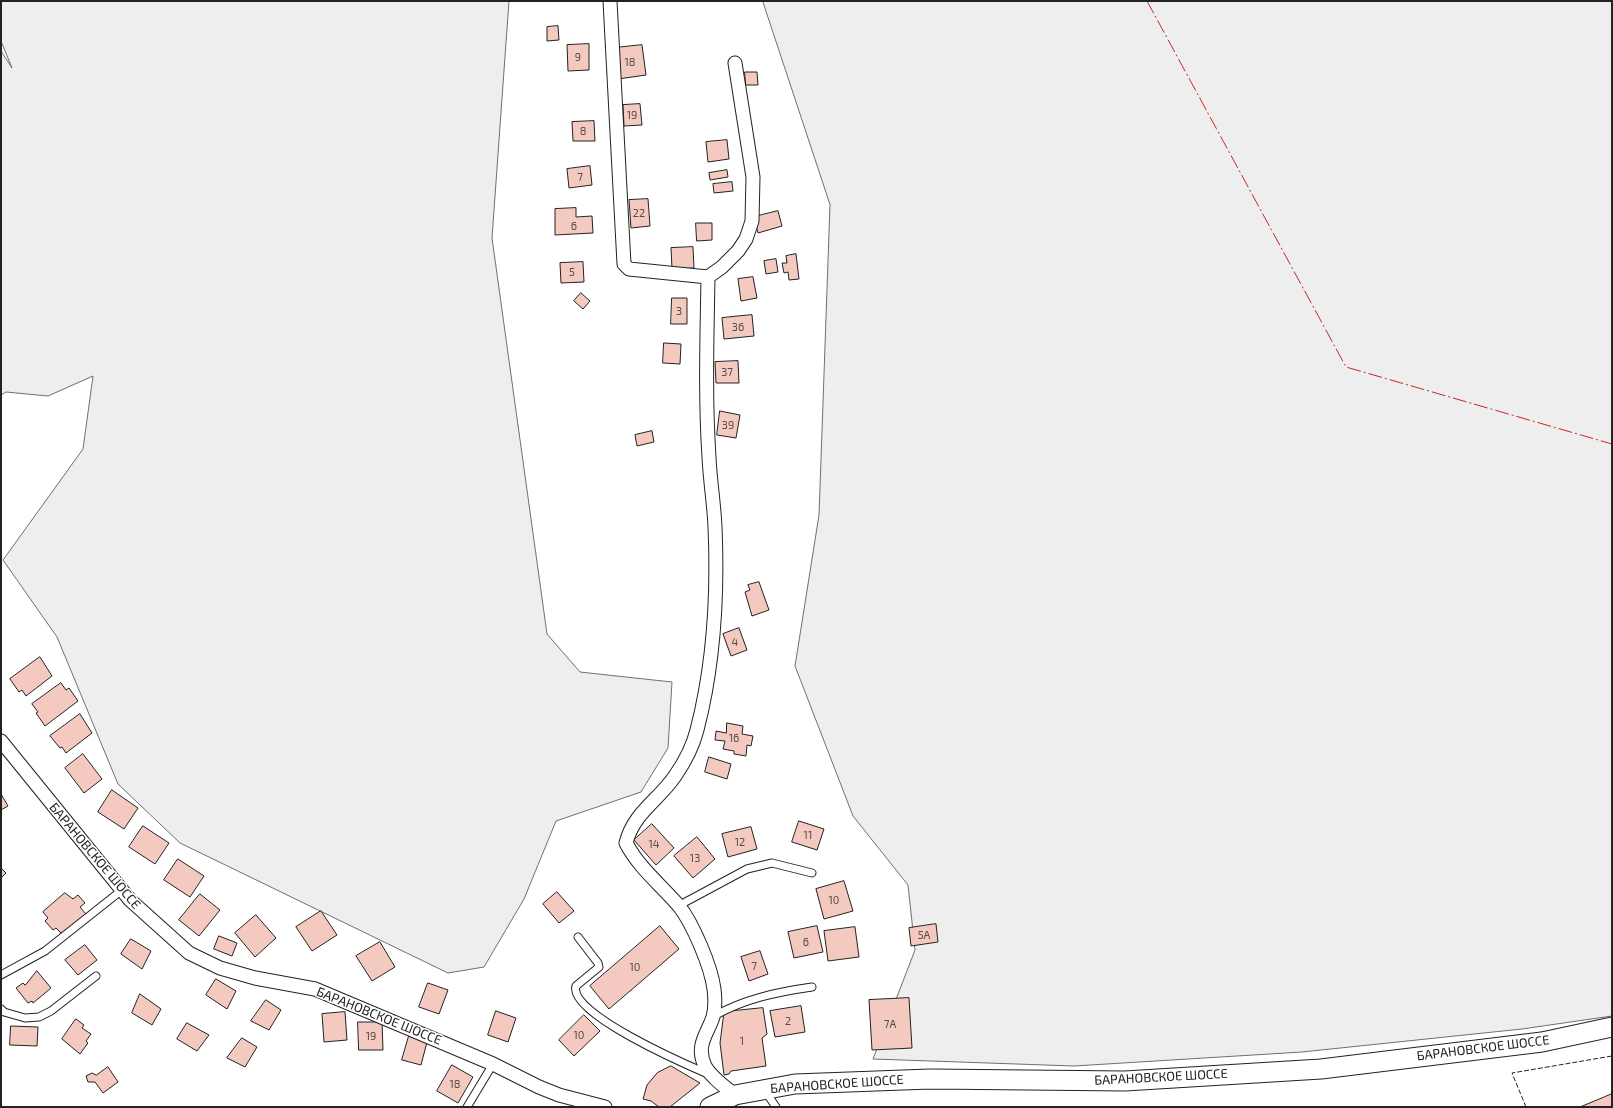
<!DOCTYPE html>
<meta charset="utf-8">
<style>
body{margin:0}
#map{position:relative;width:1613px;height:1108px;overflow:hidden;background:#fff;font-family:"Exo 2",sans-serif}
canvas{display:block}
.frame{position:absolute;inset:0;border:2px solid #222;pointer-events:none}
</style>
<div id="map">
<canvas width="1613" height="1108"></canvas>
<div class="frame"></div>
</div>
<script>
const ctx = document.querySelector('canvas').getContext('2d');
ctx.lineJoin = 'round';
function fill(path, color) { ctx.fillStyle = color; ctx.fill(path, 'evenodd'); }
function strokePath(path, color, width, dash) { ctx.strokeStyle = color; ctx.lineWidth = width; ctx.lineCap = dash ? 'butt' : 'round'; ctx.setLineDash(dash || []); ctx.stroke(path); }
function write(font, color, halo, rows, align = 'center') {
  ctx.font = font + ' "Exo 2",sans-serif'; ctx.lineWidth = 3; ctx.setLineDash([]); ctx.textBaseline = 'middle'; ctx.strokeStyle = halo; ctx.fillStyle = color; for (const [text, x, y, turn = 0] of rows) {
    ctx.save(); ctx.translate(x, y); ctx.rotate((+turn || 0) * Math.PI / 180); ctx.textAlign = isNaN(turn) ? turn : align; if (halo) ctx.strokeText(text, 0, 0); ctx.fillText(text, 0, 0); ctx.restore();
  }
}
const green = new Path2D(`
 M1,1h508l-17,237 55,396 33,38 92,10 -4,66 -27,44 -85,29 -32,78 -40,68 -36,6 -268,-130 -62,-59 -61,-147 -54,-77 80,-111 10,-73 -45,20 -42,-4 -5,3v-344l11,17 -11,-27z
 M763,1h849v1015l-90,13 -220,23 -228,14 -201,-7 42,-109 -7,-65 -55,-69 -58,-150 24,-151 11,-310z`);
fill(green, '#eee');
strokePath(green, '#6f6f6f', 1);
const building = new Path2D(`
 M558,26l1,14 -12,1v-14z
 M589,44v26l-21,1 -1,-26z
 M642,45l4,30 -28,4 -4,-31z
 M745,72h12l1,13h-12z
 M640,104l2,21 -18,1 -1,-21z
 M594,121l1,20h-22l-1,-19z
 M727,140l2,19 -21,3 -2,-20z
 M590,166l2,19 -23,3 -2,-19z
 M727,170l1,7 -18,3 -1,-7z
 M732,182l1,9 -19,2 -1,-9z
 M648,199l2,27 -19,2 -2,-28z
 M576,208v9l16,-1 1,17 -38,2v-26z
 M778,211l4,15 -24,7 -4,-16z
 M696,223h16v17l-15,1z
 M693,247l1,21 -22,1 -1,-21z
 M796,254l3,25 -10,1 -1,-8 -4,1 -2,-10h5l-1,-7z
 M776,259l2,13 -12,2 -2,-13z
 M583,262l1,20 -23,1 -1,-20z
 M753,277l4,21 -16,3 -3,-22z
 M581,293l9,8 -7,8 -9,-8z
 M672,298h15v26h-16z
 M752,315l2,21 -30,3 -2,-21z
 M664,343l17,1 -1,20 -17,-1z
 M738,361l1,22h-23l-1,-21z
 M720,411l20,4 -4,23 -19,-3z
 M652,431l2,11 -17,4 -2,-11z
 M759,582l10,28 -17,6 -7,-24 5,-2 -2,-5z
 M739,628l8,22 -16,6 -8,-22z
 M40,657l12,19 -26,20 -4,-6 -3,2 -9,-13z
 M61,683l5,7 3,-2 9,13 -33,25 -9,-13 2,-1 -6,-8z
 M80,714l12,19 -26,20 -4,-6 -2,1 -10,-12z
 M727,723l16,3 -1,8 11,2 -2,10 -4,-1 -1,11 -12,-2v-3l-11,-2 2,-8 -10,-1 1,-9 10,2z
 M83,754l19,25 -18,14 -19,-25z
 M709,757l22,7 -4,15 -22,-7z
 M112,790l26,18 -14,21 -26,-17z
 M1,794l7,12 -7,4z
 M799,821l25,8 -7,21 -25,-8z
 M652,824l22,24 -18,17 -22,-25z
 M143,826l26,17 -14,21 -26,-17z
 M751,827l6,22 -29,8 -6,-23z
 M697,837l18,22 -22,19 -19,-22z
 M178,859l26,17 -14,21 -26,-17z
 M1,868l5,5 -5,5z
 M844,881l9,30 -29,8 -8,-30z
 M557,892l17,19 -15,12 -16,-19z
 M65,893l8,6 5,-4 7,8 -5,4 6,7 -24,20 -6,-6 -3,2 -8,-9 3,-3 -5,-6z
 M200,894l20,16 -21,26 -20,-16z
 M321,911l16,24 -25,16 -16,-24z
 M256,915l20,23 -21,19 -20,-24z
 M936,924l2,18 -27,4 -2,-18z
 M660,926l19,23 -70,60 -19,-23z
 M817,926l6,26 -29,6 -6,-26z
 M855,927l4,30 -31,4 -4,-30z
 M219,936l18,7 -5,13 -18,-7z
 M131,939l20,12 -9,18 -21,-15z
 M380,942l15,25 -23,14 -16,-25z
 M85,945l12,15 -19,15 -13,-15z
 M760,951l8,23 -19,7 -8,-24z
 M37,971l14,17 -18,15 -1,-2 -4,2 -12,-15 7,-5 2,2z
 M216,979l20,12 -9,18 -21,-14z
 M428,983l20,7 -9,24 -20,-7z
 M140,994l21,15 -9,16 -20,-12z
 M909,998l3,50 -40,2 -3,-50z
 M266,1000l15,10 -12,20 -18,-9z
 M801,1006l4,26 -30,5 -5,-26z
 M763,1008l4,26 -5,4 4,28 -35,5 -2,3 -5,1 -4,-32 4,-31z
 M496,1011l20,7 -8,24 -20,-7z
 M345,1012l2,28 -23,2 -2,-28z
 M584,1015l16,16 -26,25 -15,-16z
 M76,1019l8,6 -2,3 9,6 -5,7 2,2 -8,11 -18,-15z
 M358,1022h24l1,28h-24z
 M187,1023l22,12 -12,16 -20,-12z
 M11,1026l27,1 -1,19 -27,-1z
 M409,1036l18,6 -6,23 -19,-5z
 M242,1038l15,9 -12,20 -18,-9z
 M452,1065l21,12 -15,26 -21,-12z
 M671,1066l29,17 -30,24h-11l-8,-6 -8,-2 4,-14 10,-12z
 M108,1067l10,15 -15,11 -8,-11h-7l-2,-6 6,-3 4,2z
 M1612,1094v13h-32l24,-10z`);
fill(building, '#f3c9c0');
strokePath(building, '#222', 1);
const service = new Path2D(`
 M678,906l69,-37 25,-6 40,10
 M578,937l20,26 1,4 -23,19c-9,27 111,79 132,88
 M1,975l44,-24 77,-61
 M1,1009l3,3 21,6 14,-1 12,-6 45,-35
 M714,1016c30,-17 63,-24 98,-29
 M765,1091l11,16
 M467,1107l26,-43`);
const minor = new Path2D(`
 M610,1l14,263 5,5 79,8 14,-10 16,-16 8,-12 6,-18 1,-44 -18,-114
 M708,277c-1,60 -3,120 1,180 1,24 5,46 6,70 3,68 -1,137 -18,203 -4,16 -13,33 -22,46 -17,25 -41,36 -49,67 13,25 35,42 53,63 14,18 32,60 35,83 1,8 1,21 -1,28 -5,16 -18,28 -8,49 6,11 20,21 30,29
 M1,741l129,159 59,53 31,15 35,10 60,11 178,75 46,23 20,8 46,12`);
const secondary = new Path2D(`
 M710,1107l25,-12 60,-11 135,-5 195,2 196,-12 221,-27 70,-15`);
strokePath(service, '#222', 9);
strokePath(minor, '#222', 15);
strokePath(secondary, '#222', 21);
strokePath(service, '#fff', 7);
strokePath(minor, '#fff', 13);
strokePath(secondary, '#fff', 19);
strokePath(new Path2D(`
 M1526,1107l-14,-34 100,-17`), '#222', 1, [5, 2]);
strokePath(new Path2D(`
 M1147,1l199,366 266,77`), '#c62828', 1, [14, 3, 2, 3]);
write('11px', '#564c4a', null, [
 ["9",578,57],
 ["18",630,62],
 ["19",632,115],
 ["8",583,131],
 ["7",580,177],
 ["22",639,213],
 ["6",574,226],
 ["5",572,272],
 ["3",679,311],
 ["36",738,327],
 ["37",727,372],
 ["39",728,425],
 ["4",735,642],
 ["16",734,738],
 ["11",808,835],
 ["12",740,842],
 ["14",654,844],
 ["13",695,858],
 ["10",834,900],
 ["5А",924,935],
 ["6",806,942],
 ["7",754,966],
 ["10",635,967],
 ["2",788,1021],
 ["7А",890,1024],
 ["10",579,1035],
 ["19",371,1036],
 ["1",742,1041],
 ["18",455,1084]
]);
write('13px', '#222', '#fff', [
 ["БАРАНОВСКОЕ ШОССЕ",95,856,50],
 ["БАРАНОВСКОЕ ШОССЕ",379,1016,22],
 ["БАРАНОВСКОЕ ШОССЕ",1483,1048,-7],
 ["БАРАНОВСКОЕ ШОССЕ",1161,1077,-3],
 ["БАРАНОВСКОЕ ШОССЕ",837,1084,-4]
]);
</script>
